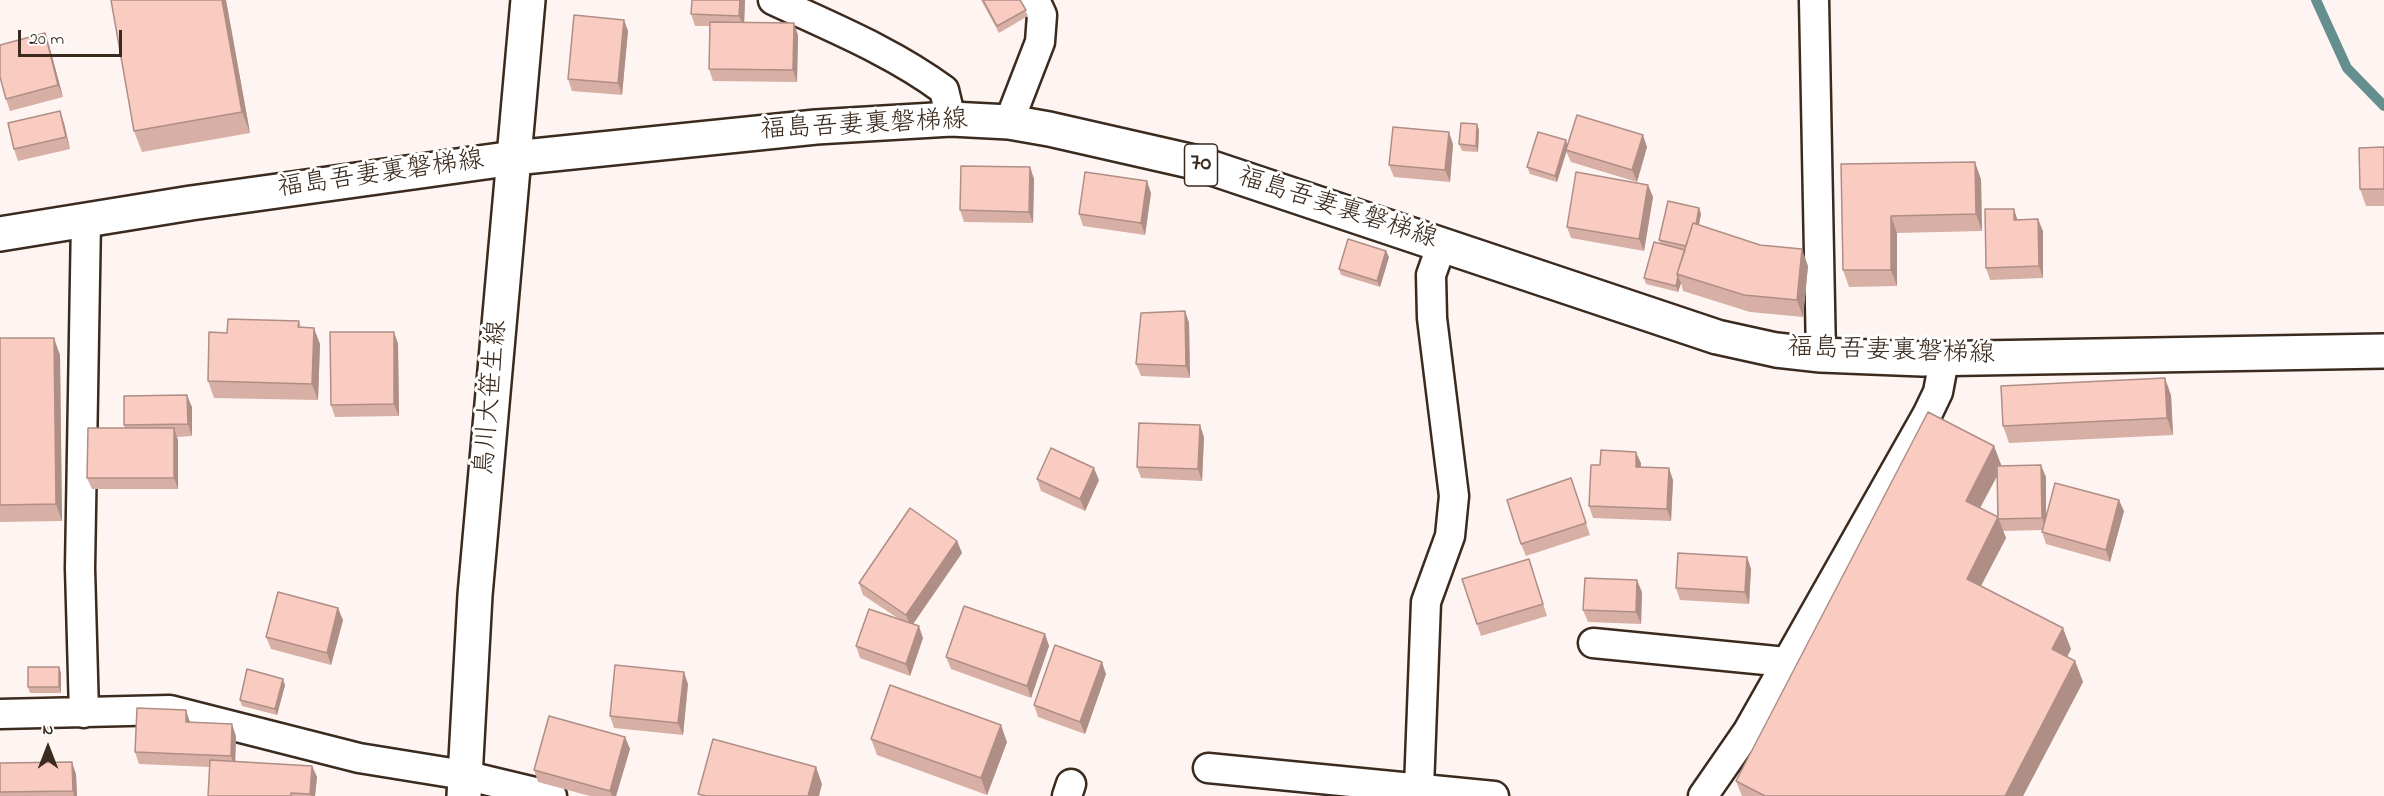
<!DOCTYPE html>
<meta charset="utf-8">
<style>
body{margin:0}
#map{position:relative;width:2384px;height:796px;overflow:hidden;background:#fef5f2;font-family:"Indie Flower",sans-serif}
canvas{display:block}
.north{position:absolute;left:18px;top:718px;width:60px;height:60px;-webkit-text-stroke:4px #fff;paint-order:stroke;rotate:0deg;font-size:16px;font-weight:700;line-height:24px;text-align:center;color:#3b2a1e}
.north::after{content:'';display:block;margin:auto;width:21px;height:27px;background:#3b2a1e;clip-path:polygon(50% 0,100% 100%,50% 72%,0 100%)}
.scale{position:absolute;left:18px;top:30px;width:104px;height:27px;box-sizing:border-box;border:3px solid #3b2a1e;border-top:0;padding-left:8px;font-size:18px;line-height:21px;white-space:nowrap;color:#3b2a1e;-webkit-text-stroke:4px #fff;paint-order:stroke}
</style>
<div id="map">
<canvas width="2384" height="796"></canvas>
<div class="north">N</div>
<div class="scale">20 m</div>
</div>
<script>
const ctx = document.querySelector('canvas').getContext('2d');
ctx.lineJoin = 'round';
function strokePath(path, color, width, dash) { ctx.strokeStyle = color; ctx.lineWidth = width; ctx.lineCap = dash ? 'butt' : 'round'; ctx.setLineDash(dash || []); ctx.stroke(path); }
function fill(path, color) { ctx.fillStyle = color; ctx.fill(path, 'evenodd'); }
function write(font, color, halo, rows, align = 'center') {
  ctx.font = font + ' "Indie Flower","Klee One",sans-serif'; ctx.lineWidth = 6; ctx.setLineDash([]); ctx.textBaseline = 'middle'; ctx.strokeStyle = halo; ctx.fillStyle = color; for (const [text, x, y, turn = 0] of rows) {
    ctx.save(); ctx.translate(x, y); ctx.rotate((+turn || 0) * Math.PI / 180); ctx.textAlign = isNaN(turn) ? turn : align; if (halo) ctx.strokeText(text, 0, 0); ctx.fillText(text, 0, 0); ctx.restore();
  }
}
strokePath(new Path2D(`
 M2316,0l31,68 37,38`), '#658f8f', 10);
const minor = new Path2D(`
 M773,0c58,27 120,52 171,90l7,29
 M1814,0l7,355
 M1009,122l31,-80 2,-27 -7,-15
 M1593,643l193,19
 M84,713l-4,-145 6,-348
 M0,714l170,-4 189,48 105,17 88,21
 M1208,768l286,28
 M1419,788l7,-186 24,-66 4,-40 -22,-178 -1,-43 11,-31
 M1067,796l4,-12
 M1703,796l45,-65 179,-316 11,-23 6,-32 10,-1`);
const tertiary = new Path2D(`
 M464,796l11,-201 53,-595`);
const primary = new Path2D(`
 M0,234l191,-31 323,-45 302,-31 135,-8 58,3 40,7 145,33 523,175 59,13 45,5 101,4 462,-8`);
strokePath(minor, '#3b2a1e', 33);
strokePath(tertiary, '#3b2a1e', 38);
strokePath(primary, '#3b2a1e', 38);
strokePath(minor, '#fff', 28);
strokePath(tertiary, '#fff', 33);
strokePath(primary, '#fff', 33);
fill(new Path2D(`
 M226,0l24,133 -108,19 -8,-21z
 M745,0l-1,22 54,13 -1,47 -84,-1 -4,-12 1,-43h-15l-4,-12z
 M981,0h39l8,16 -29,17z
 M624,20l4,11 -6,64 -50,-4 -4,-12z
 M49,45l14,52 -53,14 -4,-12z
 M64,123l6,26 -52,12 -4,-12z
 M1477,124l2,6 -1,22 -16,-1 -3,-7z
 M1566,140l2,6 79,1 -10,35 -66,-20 -5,-11 -9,31 -27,-8 -3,-7z
 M1453,144l-3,38 -56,-5 -5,-12z
 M2384,147v59h-18l-6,-17z
 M1841,164l140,15 1,52 -85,2v53l-48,1 -6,-17z
 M1030,167l4,12 -1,44 -69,-1 -4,-12z
 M1648,185l5,12 -9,54 -73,-13 -4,-11z
 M1151,193l-6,42 -62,-9 -4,-12z
 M1699,208l2,6 -2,11 109,41 -5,51 -53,-5 -67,-21 -2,-8 -3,9 -32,-8 -2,-6 16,-35 -1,-3z
 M2018,220l25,11v47l-53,2 -4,-12z
 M1389,257l-9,30 -39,-12 -2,-6z
 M1185,311l4,12 1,55 -49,-2 -5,-12z
 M299,321l2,6 19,17 -2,56 -104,-2 -6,-17 19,-48z
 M394,332l4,12 1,72 -64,1 -4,-12z
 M0,338l60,17 2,166 -62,1z
 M2171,395l2,40 -164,8 -6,-17z
 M192,407v29l-15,1 1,3v49h-86l-5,-11 38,-50 -1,-3z
 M1204,437l-2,44 -61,-3 -4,-11z
 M1994,446l7,20 45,11v40l78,-6 -14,51 -64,-18 -4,-12 1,-2 -40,1 3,7 -25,48 90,63 -4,8 8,4 8,21 -60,114h-281l-6,-15zM1997,475v42l-17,-9z
 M1641,463v4l32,13 -2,41 -78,-3 -4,-12 11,-41z
 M1571,478l19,57 -64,21 -5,-12z
 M1037,479l62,1 -14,31 -44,-20z
 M957,541l5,12 -49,71 10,14 -13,38 -50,-18 -4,-12 43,-27 -36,-24 -4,-12z
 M1747,557l4,12 -2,35 -69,-4 -4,-12z
 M1529,559l18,57 -66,20 -4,-12z
 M1642,592l-1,32 -53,-2 -5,-12z
 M343,620l-12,45 -60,-16 -5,-12z
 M1045,634l4,12 -18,52 -80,-29 -5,-12z
 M59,667l2,6v20h-31l-2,-6z
 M1106,674l-21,60 -47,-17 -4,-12z
 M688,684l-5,51 -69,-7 -4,-12z
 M285,685l-8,30 -35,-9 -2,-6z
 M190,722l46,14 -1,25 77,5 5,11 -2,19h-107l2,-29 -71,-3 -4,-12z
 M625,737l5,12 -14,47h-26l-52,-14 -4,-12z
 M871,739l136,3 -20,53 -110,-40z
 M0,763l76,11 1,22h-77z`), '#d7afa5');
fill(new Path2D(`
 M222,0h4l24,133 -8,-21z
 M740,0h5l-1,28 -5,-12z
 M624,20l4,11 -6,64 -4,-12z
 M794,23l4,12 -1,47 -4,-12z
 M45,33l4,12 14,52 -5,-12z
 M60,111l4,12 6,26 -4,-12z
 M1477,124l2,6 -1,22 -2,-6z
 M1449,132l4,12 -3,38 -5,-12z
 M1643,135l4,12 -10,35 -5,-12z
 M1566,140l2,7 -11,35 -2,-6z
 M1975,162l6,17 1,52 -6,-17z
 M1030,167l4,12 -1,44 -4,-11z
 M1147,181l4,12 -6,42 -4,-12z
 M1648,185l5,12 -9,54 -5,-12z
 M1699,208l2,6 -8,40 -3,-7z
 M2014,209l4,12 -4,-1z
 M1891,216l6,17v53l-6,-16z
 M2038,219l5,12v47l-4,-12z
 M1802,249l6,17 -5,51 -6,-17z
 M1386,251l3,6 -9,30 -3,-6z
 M1678,277l3,6 -3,9 -2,-6z
 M1185,311l4,12 1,55 -4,-12z
 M314,328l6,16 -2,56 -6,-16z
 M394,332l4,12 1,72 -5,-12z
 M54,338l6,17 2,166 -6,-17z
 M2165,378l6,17 2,40 -6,-17z
 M187,395l5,12v29l-4,-12z
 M1200,425l4,12 -2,44 -4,-12z
 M174,428l4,12v49l-4,-11z
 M1994,446l8,21 -29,54 -7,-20z
 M1636,452l5,11 -1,16 -4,-12z
 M2041,465l5,12v53l-4,-12z
 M1094,468l5,12 -14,31 -5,-12z
 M1669,468l4,12 -2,41 -4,-12z
 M2119,500l5,11 -14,51 -4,-12z
 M1998,517l8,21 -32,61 -7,-20z
 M957,541l5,12 -51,74 -5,-12z
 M1747,557l4,12 -2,35 -4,-12z
 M1637,580l5,12 -1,32 -5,-12z
 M338,608l5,12 -12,45 -4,-12z
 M919,626l4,12 -13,38 -4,-12z
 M2063,628l8,21 -11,21 -8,-21z
 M1045,634l4,12 -18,52 -4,-12z
 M2075,661l8,21 -60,114h-18z
 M1102,662l4,12 -21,60 -5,-12z
 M59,667l2,6v20l-2,-6z
 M684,672l4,12 -5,51 -5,-12z
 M283,679l2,6 -8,30 -2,-6z
 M186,710l4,12h-4z
 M232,724l4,12 -1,32 -4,-12z
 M1001,725l6,17 -20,53 -6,-17z
 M625,737l5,12 -14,47h-4l-2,-5z
 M72,762l4,12 1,22h-3l-1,-5z
 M312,766l5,11 -2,19h-4l-1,-2z
 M816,767l6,17 -3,12h-11z`), '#af8e86');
const building = new Path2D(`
 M111,0h111l20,112 -108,19z
 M692,0h48l-1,16 -48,-2z
 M983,0h37l6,10 -29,16z
 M574,15l50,5 -6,63 -50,-4z
 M710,22l84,1 -1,47 -84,-1z
 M45,33l13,52 -52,14 -6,-22v-32z
 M60,111l6,26 -52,12 -6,-26z
 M1577,115l66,20 -11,35 -66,-20z
 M1461,123l16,1 -1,22 -17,-2z
 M1393,127l56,5 -4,38 -56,-5z
 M1538,132l28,8 -11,36 -28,-9z
 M2384,147v42h-24l-1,-41z
 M1975,162l1,52 -85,2v54h-48l-2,-106z
 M961,166l69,1 -1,45 -69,-2z
 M1085,172l62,9 -6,42 -62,-9z
 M1576,172l72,13 -9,54 -72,-12z
 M1668,201l31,7 -3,16 -3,-1 -7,23 -27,-6z
 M1985,209h29v11l24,-1 1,47 -53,2z
 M1693,223l67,22 42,4 -5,51 -53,-5 -67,-21z
 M1348,239l38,12 -9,30 -38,-12z
 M1654,242l31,8 -8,24 1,3 -2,9 -32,-8z
 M1185,311l1,55 -50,-2 5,-51z
 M228,319l71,2 -1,6 16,1 -2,56 -104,-3 1,-49 18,1z
 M330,332h64v72l-63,1z
 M0,338h54l2,166 -56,1z
 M2165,378l2,40 -164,8 -2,-40z
 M187,395l1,29 -64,1v-29z
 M1928,412l66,34 -28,55 32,16 -31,62 96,49 -11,21 23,12 -70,135h-240l-29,-15z
 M1139,423l61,2 -2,44 -61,-2z
 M88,428h86v50h-87z
 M1051,448l43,20 -14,31 -43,-20z
 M1601,450l35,2v15l33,1 -2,41 -78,-3 2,-41h9z
 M2041,465l1,53 -44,1 -1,-53z
 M1571,478l15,45 -65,21 -14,-44z
 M2055,483l64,17 -13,50 -64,-18z
 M910,508l47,33 -51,74 -47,-32z
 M1678,553l69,4 -2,35 -69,-4z
 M1529,559l14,45 -66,20 -15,-45z
 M1585,578l52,2 -1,32 -53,-2z
 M278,592l60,16 -11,45 -61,-16z
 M964,606l81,28 -18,52 -81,-29z
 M869,609l50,17 -13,38 -50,-18z
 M1055,645l47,17 -22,60 -46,-17z
 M615,665l69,7 -6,51 -68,-7z
 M28,667h31v20h-31z
 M247,669l36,10 -8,30 -35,-9z
 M890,685l111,40 -20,53 -110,-39z
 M137,708l49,2v12l46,2 -1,32 -96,-4z
 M549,716l76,21 -15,54 -76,-21z
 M713,739l103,28 -8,29h-102l-8,-2z
 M210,760l102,6 -2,28 -19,-1v3h-83z
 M72,762l1,29 -73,1v-29z`);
fill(building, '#facbc0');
strokePath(building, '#af8e86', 1.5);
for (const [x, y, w] of [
 [1201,165,33]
]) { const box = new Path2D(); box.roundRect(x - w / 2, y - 21, w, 42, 4.5); ctx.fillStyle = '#fff'; ctx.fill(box); strokePath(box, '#3b2a1e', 1.5); }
write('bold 24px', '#3b2a1e', null, [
 ["70",1201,165]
]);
write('26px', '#3b2a1e', '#fff', [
 ["福島吾妻裏磐梯線",864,127,-3],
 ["福島吾妻裏磐梯線",381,176,-8],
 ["福島吾妻裏磐梯線",1337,210,18],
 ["福島吾妻裏磐梯線",1891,353,2],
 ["鳥川大笹生線",493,398,-85]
]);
</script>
